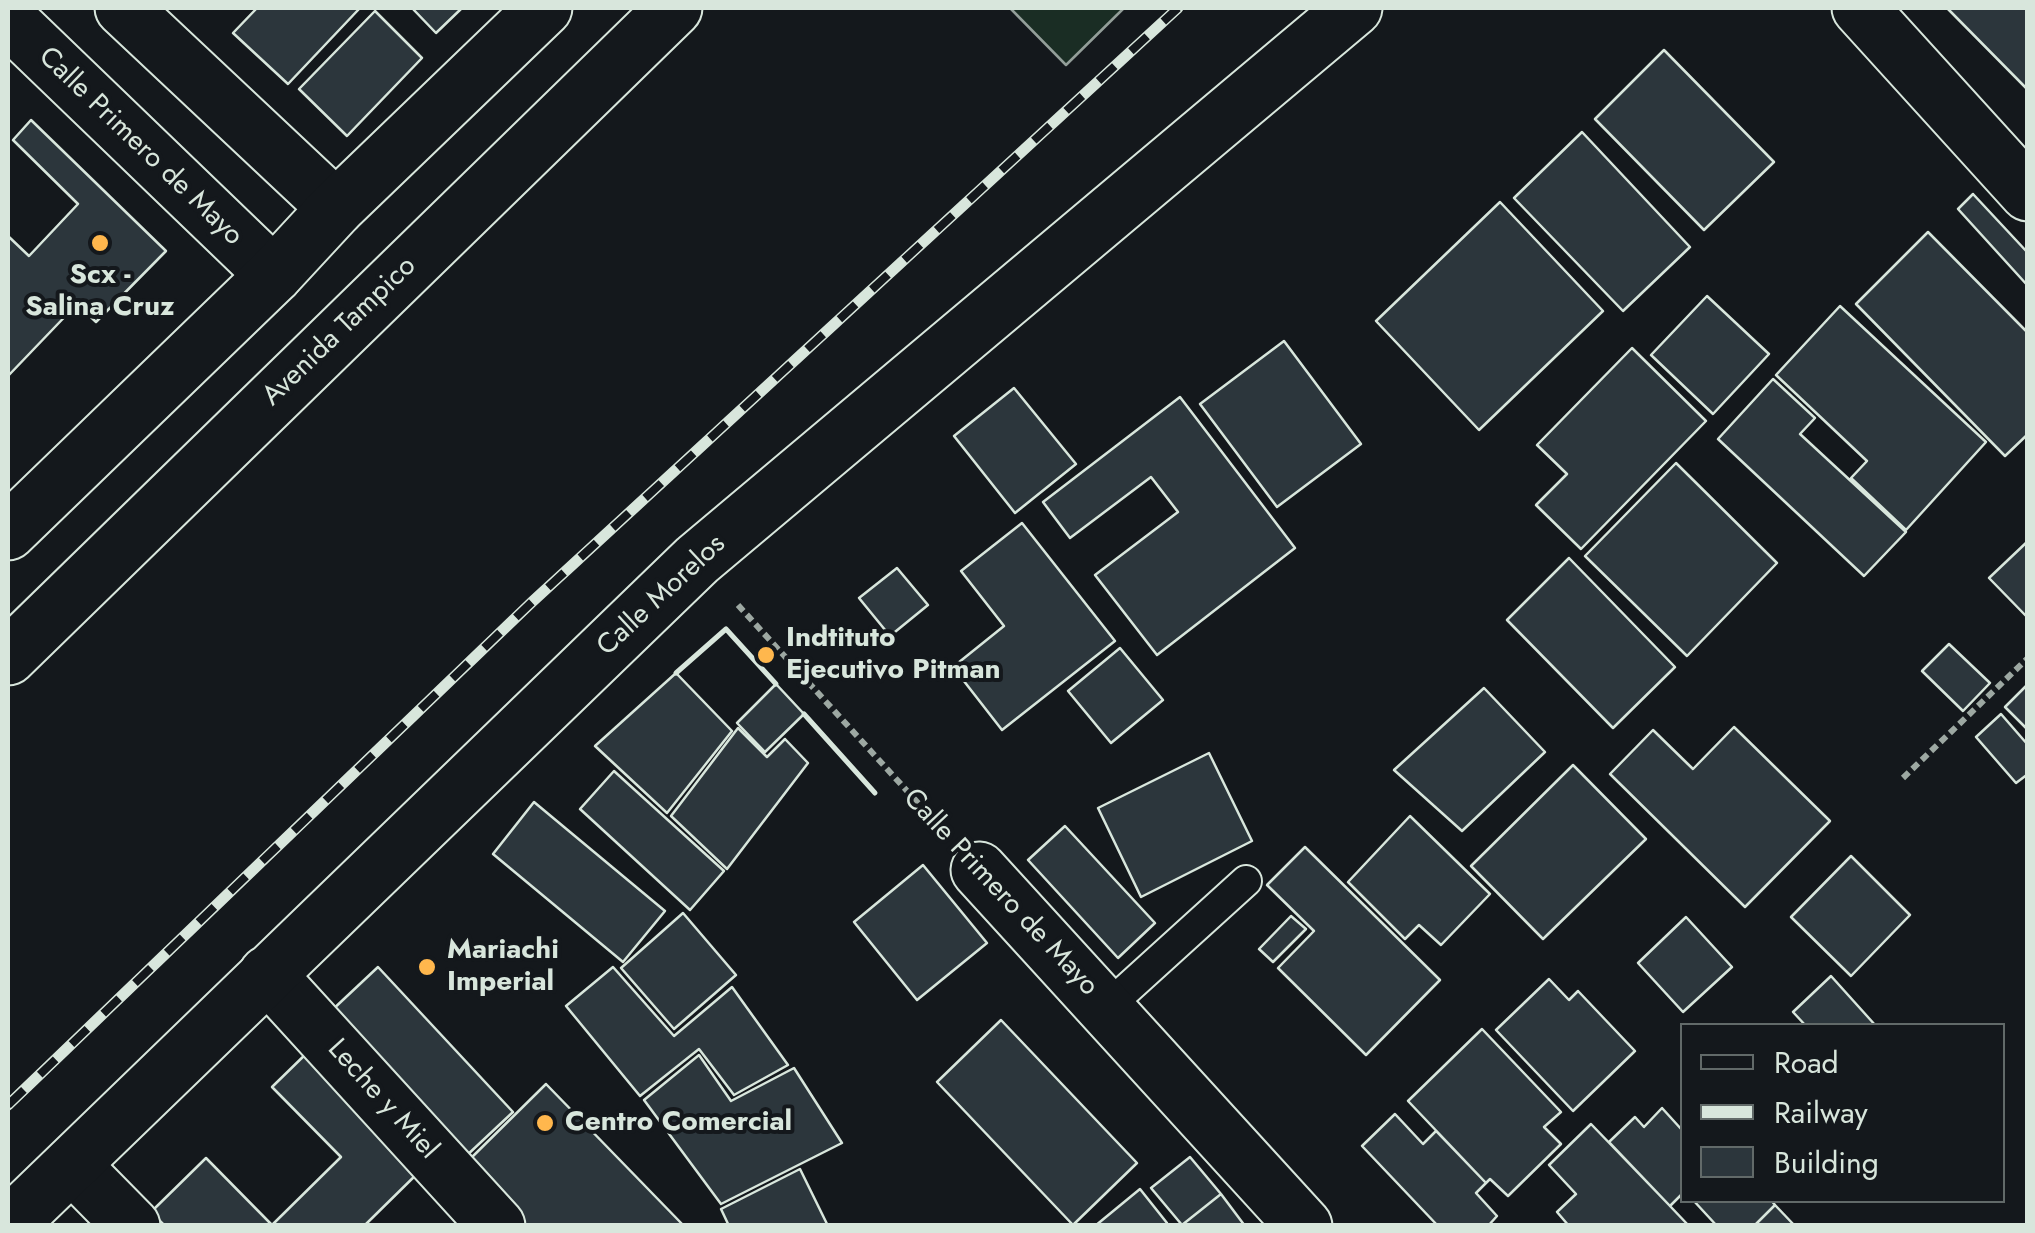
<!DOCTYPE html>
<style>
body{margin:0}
#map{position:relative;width:2035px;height:1233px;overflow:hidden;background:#14181c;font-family:Jost,sans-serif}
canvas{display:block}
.frame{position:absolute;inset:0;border:10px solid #d8e6dc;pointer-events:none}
.legend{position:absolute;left:1680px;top:1023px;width:325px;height:180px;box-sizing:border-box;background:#14181c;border:2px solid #626a69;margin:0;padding:12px 18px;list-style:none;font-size:30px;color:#d8e6dc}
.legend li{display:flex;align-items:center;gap:20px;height:50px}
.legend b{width:50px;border:2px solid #626a69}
</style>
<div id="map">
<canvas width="2035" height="1233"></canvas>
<div class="frame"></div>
<ul class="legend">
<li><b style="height:12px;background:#14181c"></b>Road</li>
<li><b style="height:12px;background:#d8e6dc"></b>Railway</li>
<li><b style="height:28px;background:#2c363c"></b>Building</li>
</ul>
</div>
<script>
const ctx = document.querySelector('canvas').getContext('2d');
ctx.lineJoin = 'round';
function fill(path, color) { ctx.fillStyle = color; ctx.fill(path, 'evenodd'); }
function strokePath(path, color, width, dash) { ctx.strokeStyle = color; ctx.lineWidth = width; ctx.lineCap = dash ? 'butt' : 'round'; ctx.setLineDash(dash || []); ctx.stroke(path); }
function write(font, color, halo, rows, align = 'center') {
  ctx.font = font + ' Jost,sans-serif'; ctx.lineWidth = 8; ctx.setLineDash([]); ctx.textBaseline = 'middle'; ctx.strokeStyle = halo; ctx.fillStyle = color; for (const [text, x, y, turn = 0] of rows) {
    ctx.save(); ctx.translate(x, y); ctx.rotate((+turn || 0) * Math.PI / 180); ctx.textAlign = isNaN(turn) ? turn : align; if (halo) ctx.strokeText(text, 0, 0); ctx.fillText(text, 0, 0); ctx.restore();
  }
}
const green = new Path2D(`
 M1010,8h114l-58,57z`);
fill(green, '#1a2d24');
strokePath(green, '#939e99', 2.5);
const building = new Path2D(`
 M257,8h100l2,1 -71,75 -55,-51z
 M412,8h50l-26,25z
 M1947,8h81v82z
 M375,11l47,47 -75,78 -48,-47z
 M1664,50l110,112 -70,68 -109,-111z
 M31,120l135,131 -70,71 -19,-18 -69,72v-140l21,20 49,-52 -65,-64z
 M1582,132l108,115 -67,64 -109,-113z
 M1973,194l55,59v33l-70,-77z
 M1500,202l103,109 -124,119 -103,-109z
 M1928,232l100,101v101l-23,22 -149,-152z
 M1707,296l62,58 -56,60 -62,-59z
 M1840,306l146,136 -80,88 -55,-52 16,-17 -91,-86z
 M1284,341l77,103 -84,63 -77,-103z
 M1632,348l74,73 -125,128 -45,-44 31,-31 -30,-29z
 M1773,379l42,39 -15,16 106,98 -42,44 -146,-137z
 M1014,388l62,76 -61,49 -61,-77z
 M1180,397l115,151 -138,107 -62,-80 83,-63 -27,-35 -81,61 -27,-36z
 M1676,463l101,100 -90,93 -102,-100z
 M1022,523l93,118 -113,89 -49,-63 51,-41 -43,-55z
 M2028,541v77l-39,-40z
 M1569,558l106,109 -62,61 -106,-108z
 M897,568l31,37 -38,31 -31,-38z
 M1949,644l41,39 -27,28 -41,-40z
 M1120,648l43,52 -52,43 -43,-52z
 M676,673l56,58 -65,82 -72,-67z
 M776,684l28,30 -39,38 -28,-29z
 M2028,684v46l-23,-23z
 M1484,688l61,64 -83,79 -68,-61z
 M2001,714l27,31v29l-12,9 -40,-46z
 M1734,727l96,94 -85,86 -135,-133 43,-44 40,39z
 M738,728l29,29 18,-18 23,24 -81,106 -56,-53z
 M1209,753l43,88 -111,56 -43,-89z
 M1573,765l73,74 -103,100 -72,-73z
 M614,771l110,100 -34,39 -110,-101z
 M534,802l131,109 -42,51 -130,-108z
 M1410,816l80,78 -49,51 -22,-20 -14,14 -57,-57z
 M1065,826l90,97 -37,35 -90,-98z
 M1305,847l135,133 -74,75 -88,-87 36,-37 -47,-46z
 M1851,856l59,59 -59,61 -60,-59z
 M923,865l64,78 -70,57 -63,-78z
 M683,913l53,62 -62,54 -53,-61z
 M1291,916l15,13 -33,33 -14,-13z
 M1686,917l46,50 -49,45 -45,-49z
 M378,967l135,145 -49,46 -135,-145z
 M613,967l61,69 58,-49 56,78 -54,30 -35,-46 -59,47 -74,-90z
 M1831,976l45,50h-70l-13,-14z
 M1549,979l20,21 9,-9 57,60 -62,60 -77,-81z
 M1001,1020l136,143 -64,62 -136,-143z
 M1482,1029l79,83 -17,15 17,17 -53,52 -18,-17 -4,4 -78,-82z
 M312,1048l113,118 -61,60h-199l-14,-14 55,-54 66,67 69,-68 -69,-70z
 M699,1055l32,46 63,-33 48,75 -121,61 -77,-104z
 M546,1084l138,142h-157l-61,-63z
 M1662,1108l20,22v64l-12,12 -61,-64 26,-25 9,10z
 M1395,1114l28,30 13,-13 50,52 -10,10 21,23 -9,10h-50l-76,-80z
 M1591,1124l79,82 19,20h-120l-12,-14 19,-18 -27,-29z
 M1190,1157l31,37 -39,31 -31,-37z
 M800,1169l28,57h-99l-8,-17z
 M1140,1189l27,34 -4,3h-68z
 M1221,1194l24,32h-64l1,-1z
 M1693,1200h78l4,5 -21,21h-37z
 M1775,1205l20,21h-41z`);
fill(building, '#2c363c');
strokePath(building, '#d8e6dc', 2.5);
const service = new Path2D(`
 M1106,1008l140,-127`);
const minor = new Path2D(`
 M123,8l213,200
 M8,19l266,256
 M979,870l325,356
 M267,974l230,252
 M72,1165l60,61`);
const tertiary = new Path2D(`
 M1860,8l168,185
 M8,1226l689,-666 657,-552`);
const primary = new Path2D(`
 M8,532l266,-257 62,-67 208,-200
 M8,657l666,-649`);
strokePath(service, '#d8e6dc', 34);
strokePath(minor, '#d8e6dc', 59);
strokePath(tertiary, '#d8e6dc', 59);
strokePath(primary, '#d8e6dc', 59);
strokePath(new Path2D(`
 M738,605l200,220
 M1903,778l125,-120`), '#9da8a2', 6, [8, 5]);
strokePath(service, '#14181c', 30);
strokePath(minor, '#14181c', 55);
strokePath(tertiary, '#14181c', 55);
strokePath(primary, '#14181c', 55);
const rail = new Path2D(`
 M8,1105l524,-503 646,-594`);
strokePath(rail, '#d8e6dc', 11);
strokePath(rail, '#14181c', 8, [22]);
strokePath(new Path2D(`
 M676,673l50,-44 50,55
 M804,714l71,79`), '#d8e6dc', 5);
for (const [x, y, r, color] of [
 [100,243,10,"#ffb74d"],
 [766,655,10,"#ffb74d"],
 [427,967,10,"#ffb74d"],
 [545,1123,10,"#ffb74d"]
]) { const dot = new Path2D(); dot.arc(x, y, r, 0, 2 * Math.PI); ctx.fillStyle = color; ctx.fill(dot); strokePath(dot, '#14181c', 4); }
write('28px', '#d8e6dc', '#14181c', [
 ["Calle Primero de Mayo",140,147,44],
 ["Avenida Tampico",340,332,-44],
 ["Calle Morelos",662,596,-43],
 ["Calle Primero de Mayo",1000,893,47],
 ["Leche y Miel",382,1100,48]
]);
write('bold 28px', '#d8e6dc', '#14181c', [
 ["Scx -",100,276,"center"],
 ["Salina Cruz",100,308,"center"],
 ["Indtituto",786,639],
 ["Ejecutivo Pitman",786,671],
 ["Mariachi",447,951],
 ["Imperial",447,983],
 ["Centro Comercial",565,1123]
], 'left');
</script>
